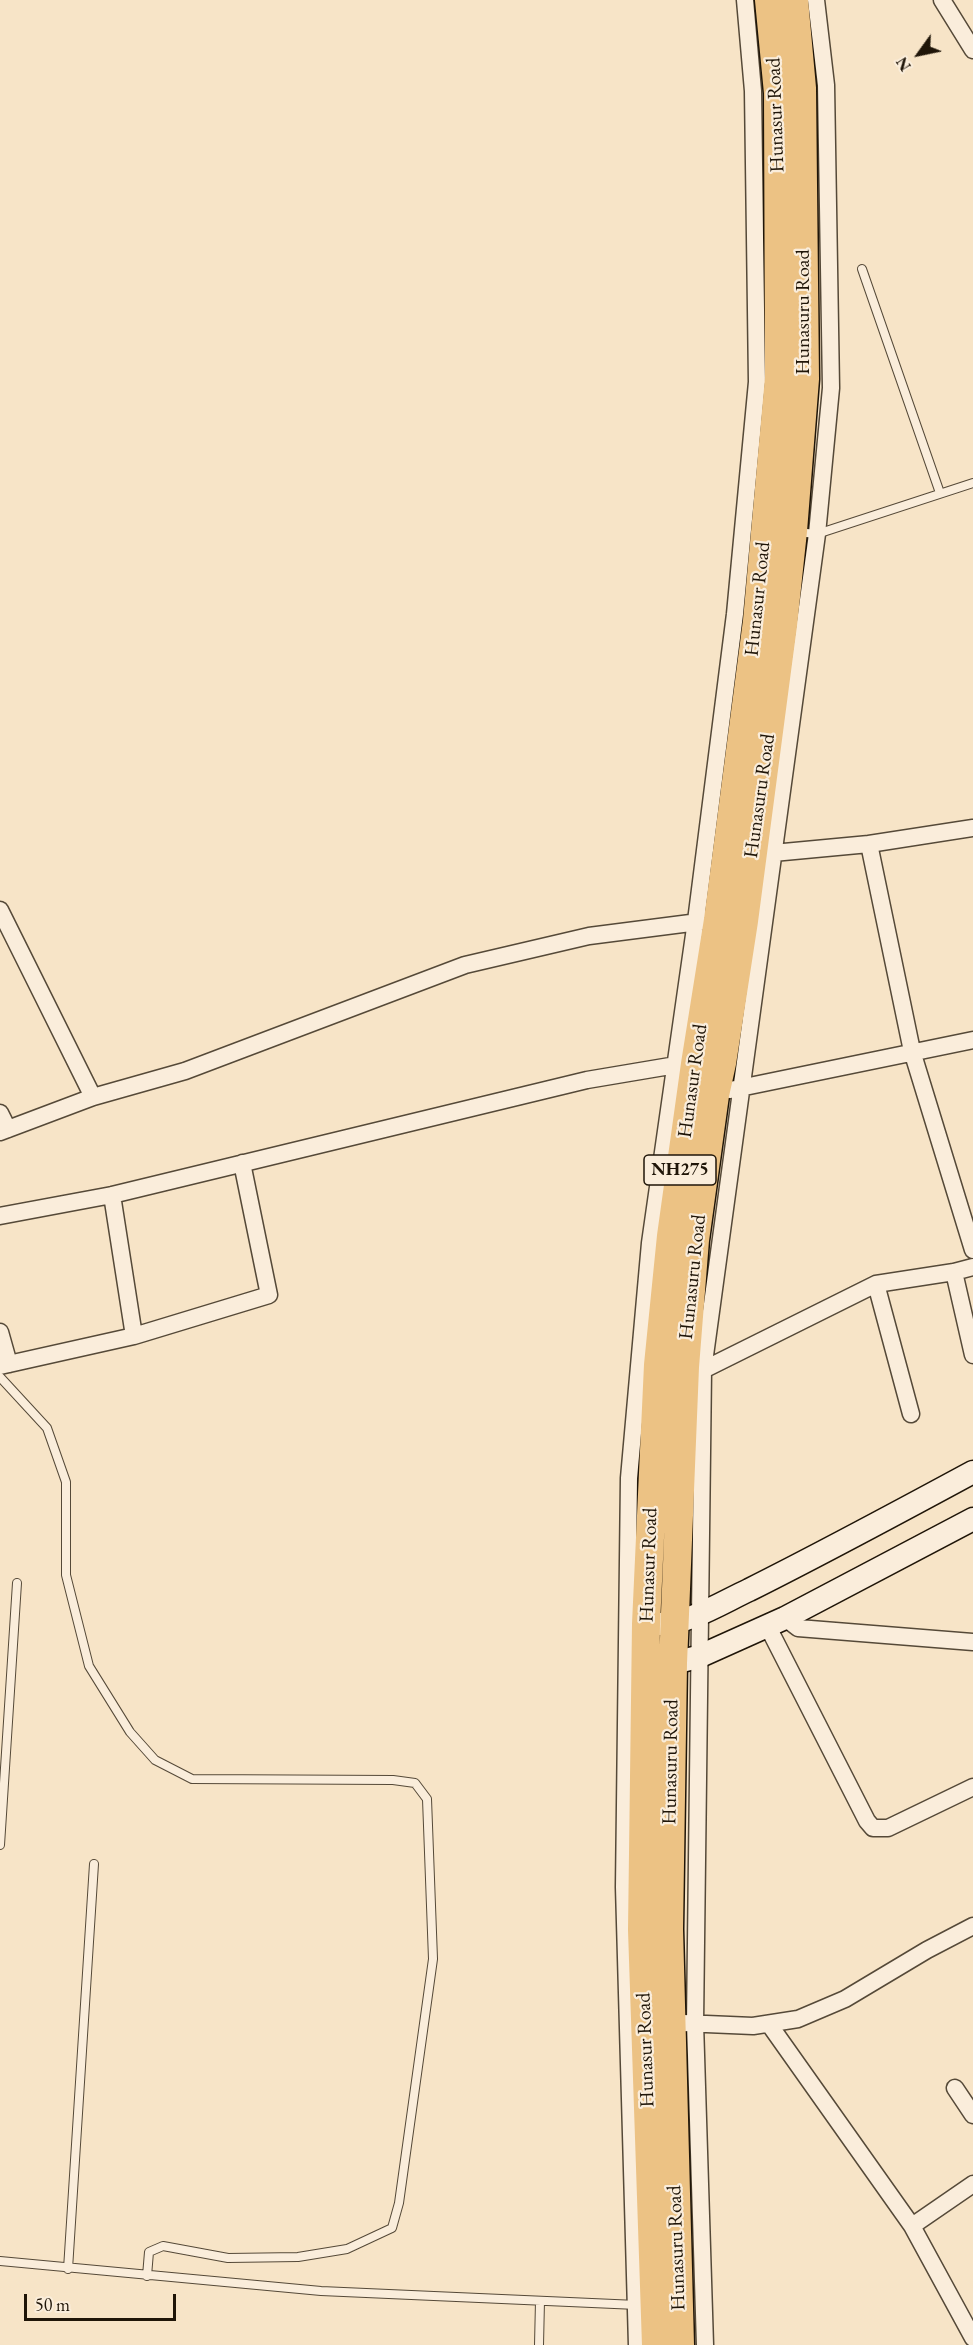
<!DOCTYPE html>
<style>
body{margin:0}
#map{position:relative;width:973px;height:2345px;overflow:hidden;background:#f7e4c7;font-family:"EB Garamond",serif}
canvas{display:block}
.north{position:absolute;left:889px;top:24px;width:60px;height:60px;-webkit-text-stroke:4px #faeddb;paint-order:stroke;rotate:237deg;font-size:16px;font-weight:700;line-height:24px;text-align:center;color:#1f1508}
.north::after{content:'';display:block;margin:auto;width:21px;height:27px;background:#1f1508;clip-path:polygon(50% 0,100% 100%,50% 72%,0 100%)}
.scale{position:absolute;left:24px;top:2294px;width:152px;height:27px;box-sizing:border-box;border:3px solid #1f1508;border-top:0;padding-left:8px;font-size:18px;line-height:21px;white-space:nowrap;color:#1f1508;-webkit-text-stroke:4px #faeddb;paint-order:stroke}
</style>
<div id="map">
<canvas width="973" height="2345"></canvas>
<div class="north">N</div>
<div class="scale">50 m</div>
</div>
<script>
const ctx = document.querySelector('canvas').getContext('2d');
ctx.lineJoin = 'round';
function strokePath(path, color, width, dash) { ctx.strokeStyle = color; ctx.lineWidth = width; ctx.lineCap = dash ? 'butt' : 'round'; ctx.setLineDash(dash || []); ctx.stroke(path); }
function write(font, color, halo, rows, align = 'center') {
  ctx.font = font + ' "EB Garamond",serif'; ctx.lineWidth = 4.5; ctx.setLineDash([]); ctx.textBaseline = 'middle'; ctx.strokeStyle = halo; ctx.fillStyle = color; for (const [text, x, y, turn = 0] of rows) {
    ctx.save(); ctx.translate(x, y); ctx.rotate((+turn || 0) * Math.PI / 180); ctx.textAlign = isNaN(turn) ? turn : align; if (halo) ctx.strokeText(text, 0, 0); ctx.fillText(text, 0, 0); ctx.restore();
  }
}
const lane = new Path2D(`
 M862,269l78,224
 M796,532l21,2 156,-51
 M0,1377l47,51 19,54v93l23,91 41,66 25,28 37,19 201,1 22,3 12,16 6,160 -34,244 -7,25 -45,21 -49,8 -70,1 -65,-12 -14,6 -2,24
 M0,1845l17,-262
 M0,2261l321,30 316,14
 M68,2269l26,-405
 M539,2345l1,-44`);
const street = new Path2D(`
 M942,0l31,50
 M869,844l104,-16
 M763,852l10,1 96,-9 43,207 61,199
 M0,910l93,187
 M730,1090l243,-50
 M0,1113l8,16
 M0,1132l93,-35 92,-26 280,-106 124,-29 117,-15
 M112,1195l22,141
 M0,1216l112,-21 475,-115 95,-16
 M954,1272l19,83
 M876,1284l35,130
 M0,1332l9,32
 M0,1366l134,-30 135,-41 -27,-132
 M694,1369l9,1 173,-86 78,-12 19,-5
 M785,1618l13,10 175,14
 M767,1625l100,196 6,7h15l85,-41
 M683,2023l70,3 45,-7 47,-20 82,-49 46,-24
 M769,2024l143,202 61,112
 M955,2088l18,27
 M912,2226l61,-42
 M637,2345l-13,-458 5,-409 21,-235 46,-322 39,-307 22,-232 -4,-291 -8,-91
 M705,2345l-10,-322 8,-653 114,-836 14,-146 -5,-303 -10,-85`);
const secondary = new Path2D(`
 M660,1624c28,0 63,-22 89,-34 76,-38 150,-78 224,-118
 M657,1659l16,4 25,-6 87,-39 188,-99`);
const highway = new Path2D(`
 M656,2345l-14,-415 4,-306 12,-259 13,-129 24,-172 23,-144 39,-299 22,-243 -1,-285 -9,-93
 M680,2345l-11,-416 4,-266 12,-296 10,-127 20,-145 7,-32 22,-142 39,-296 10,-94 12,-152 -3,-291 -8,-88`);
strokePath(lane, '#554938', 10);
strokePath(street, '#554938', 19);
strokePath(secondary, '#1f1508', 25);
strokePath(highway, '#1f1508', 31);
strokePath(lane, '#faeddb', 8);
strokePath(street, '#faeddb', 16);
strokePath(secondary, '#faeddb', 22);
strokePath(highway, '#ecc284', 28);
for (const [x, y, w] of [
 [680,1170,72]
]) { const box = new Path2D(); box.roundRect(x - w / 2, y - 15, w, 30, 4.5); ctx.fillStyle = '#faeddb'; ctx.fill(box); strokePath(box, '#1f1508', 1.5); }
write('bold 18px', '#1f1508', null, [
 ["NH275",680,1170]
]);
write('20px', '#1f1508', '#faeddb', [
 ["Hunasur Road",776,115,-92],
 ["Hunasuru Road",804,312,-90],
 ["Hunasur Road",758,599,-84],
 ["Hunasuru Road",760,796,-82],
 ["Hunasur Road",693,1081,-82],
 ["Hunasuru Road",693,1277,-84],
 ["Hunasur Road",649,1565,-88],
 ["Hunasuru Road",671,1762,-89],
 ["Hunasur Road",646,2050,-92],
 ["Hunasuru Road",677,2248,-92]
]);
</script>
